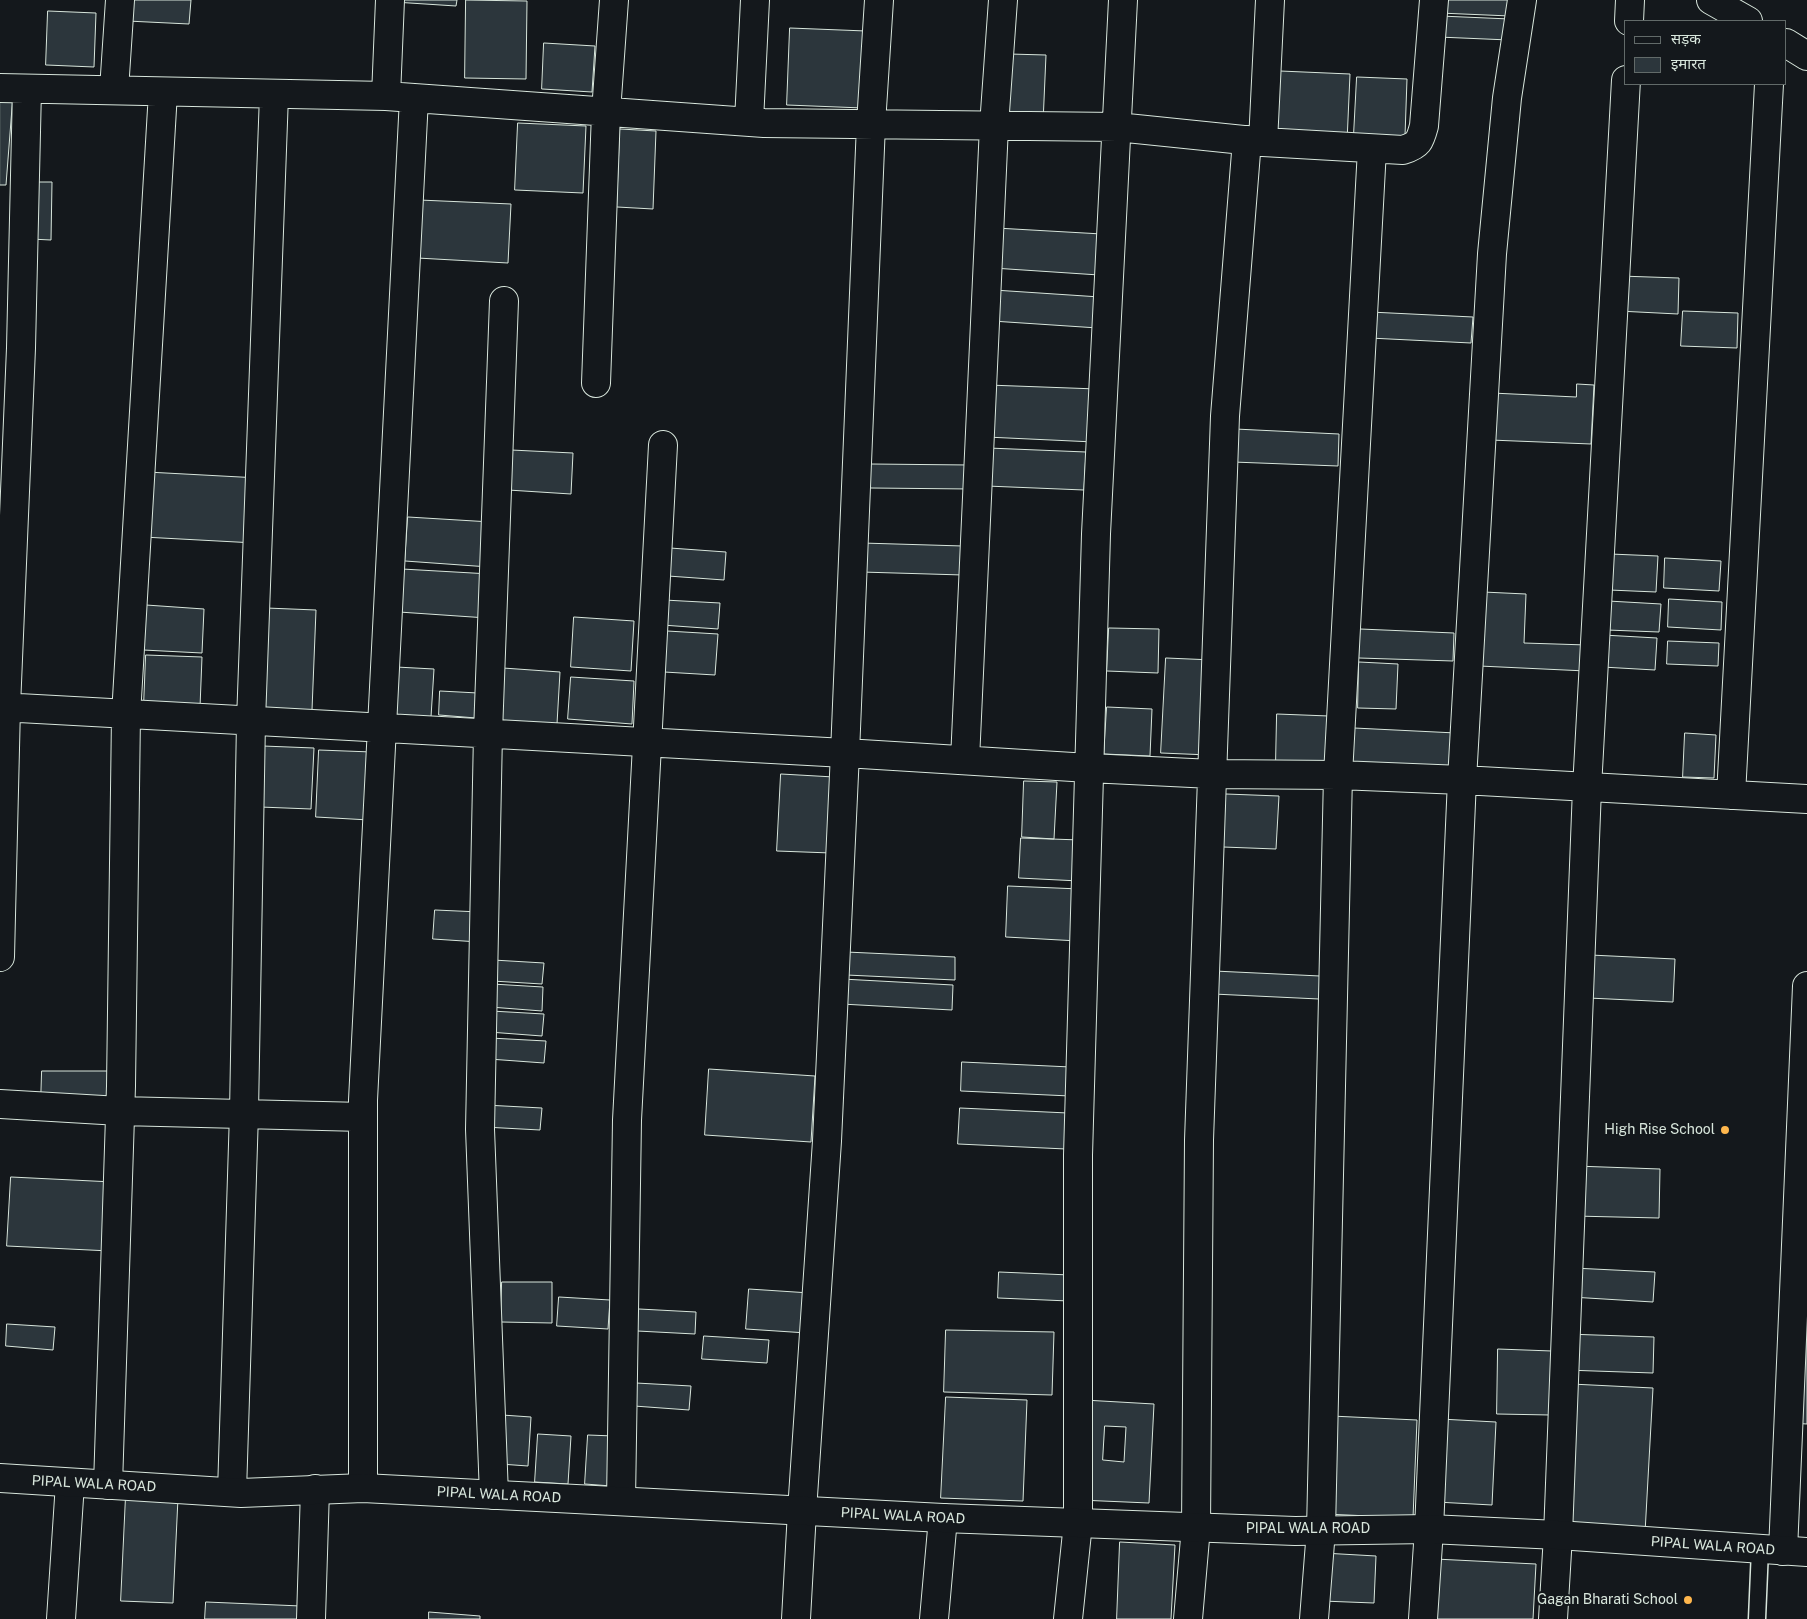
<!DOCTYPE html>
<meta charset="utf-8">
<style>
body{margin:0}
#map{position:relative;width:1807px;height:1619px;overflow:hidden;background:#14181c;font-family:"Public Sans","Noto Sans Devanagari",sans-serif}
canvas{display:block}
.legend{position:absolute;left:1624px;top:20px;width:162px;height:65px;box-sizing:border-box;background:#14181c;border:1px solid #626a69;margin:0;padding:6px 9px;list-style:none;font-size:15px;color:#d8e6dc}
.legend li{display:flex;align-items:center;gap:10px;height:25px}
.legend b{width:25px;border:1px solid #626a69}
</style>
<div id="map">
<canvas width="1807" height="1619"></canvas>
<ul class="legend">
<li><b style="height:6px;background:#14181c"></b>सड़क</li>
<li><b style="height:14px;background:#2c363c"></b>इमारत</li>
</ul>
</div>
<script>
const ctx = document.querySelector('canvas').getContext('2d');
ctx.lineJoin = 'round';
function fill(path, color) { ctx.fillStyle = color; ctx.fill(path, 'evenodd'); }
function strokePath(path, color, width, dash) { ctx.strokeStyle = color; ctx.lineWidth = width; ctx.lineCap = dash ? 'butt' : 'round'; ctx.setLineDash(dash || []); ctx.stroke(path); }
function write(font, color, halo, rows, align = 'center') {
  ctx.font = font + ' "Public Sans",sans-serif'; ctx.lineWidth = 4; ctx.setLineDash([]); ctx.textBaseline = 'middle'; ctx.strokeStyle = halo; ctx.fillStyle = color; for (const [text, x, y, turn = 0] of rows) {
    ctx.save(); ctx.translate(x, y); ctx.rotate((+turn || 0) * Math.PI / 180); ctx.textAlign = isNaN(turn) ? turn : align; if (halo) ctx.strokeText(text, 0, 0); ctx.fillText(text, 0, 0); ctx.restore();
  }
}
const building = new Path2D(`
 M128,0h63l-2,24 -62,-3z
 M394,0h63l-1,6 -62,-4z
 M466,0l61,1 -1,78 -61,-1z
 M1440,0h70v16l-71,-3z
 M48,11l48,2 -2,54 -48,-2z
 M1440,16l70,3 -1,21 -71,-3z
 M790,28l76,3 -3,77 -76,-3z
 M544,43l51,3 -3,46 -50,-3z
 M1009,54l37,1 -3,68 -37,-2z
 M1280,71l70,3 -3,68 -70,-3z
 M1357,77l50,2 -2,57 -51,-2z
 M0,94l13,1 -7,90h-6z
 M518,123l68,3 -3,67 -68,-3z
 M620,129l36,2 -3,78 -36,-2z
 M31,182h21l-1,58 -21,-1z
 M419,200l92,4 -3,59 -91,-5z
 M996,228l106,6 -3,41 -106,-7z
 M1620,276l59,2 -1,36 -60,-3z
 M994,290l106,7 -2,31 -106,-7z
 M1683,311l55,2 -1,35 -56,-2z
 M1370,312l103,5 -2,26 -102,-5z
 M1577,384l17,1 -3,59 -101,-4 2,-47 84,4z
 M988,385l109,4 -3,53 -108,-5z
 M1235,429l104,5 -1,32 -105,-4z
 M988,448l98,4 -2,38 -98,-4z
 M511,450l62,3 -2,41 -63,-4z
 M870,464l100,1v24l-100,-1z
 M147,472l112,6 -4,65 -112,-6z
 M408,517l83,5 -2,45 -84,-6z
 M862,543l101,3v29l-102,-3z
 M670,548l56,4 -2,28 -56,-4z
 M1610,554l48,2 -2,36 -47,-2z
 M1665,558l56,3 -2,30 -55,-3z
 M402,569l88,5 -3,44 -88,-6z
 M1483,592l43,2 -2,49 63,2 -1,26 -107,-5z
 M1669,599l53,3 -1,28 -53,-3z
 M664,600l56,3 -2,26 -56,-4z
 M1608,601l53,3 -2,28 -52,-2z
 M146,605l58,4 -2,44 -59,-3z
 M266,608l50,2 -4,100 -51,-2z
 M574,617l60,4 -3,50 -60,-4z
 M1109,628l50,1 -1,44 -51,-2z
 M1360,629l94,4 -1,28 -94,-3z
 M667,631l51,3 -3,41 -51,-3z
 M1603,635l54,3 -2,32 -53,-3z
 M1668,641l51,2 -1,23 -51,-2z
 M146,655l56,2 -2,50 -56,-2z
 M1166,658l47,2 -4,95 -48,-2z
 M1359,662l39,2 -2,45 -38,-1z
 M396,667l38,2 -3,48 -38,-3z
 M503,668l57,4 -3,52 -57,-4z
 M571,677l63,4 -2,43 -64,-5z
 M440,691l38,2 -2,25 -37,-3z
 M1107,707l45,2 -2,47 -46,-2z
 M1277,714l52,2 -2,47 -51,-2z
 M1354,728l102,5 -1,37 -103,-5z
 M1685,733l31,2 -2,43 -31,-1z
 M263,746l51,2 -3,61 -51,-2z
 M319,750l53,2 -3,68 -53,-3z
 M781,774l53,3 -3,76 -54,-2z
 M1024,781l33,1 -3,57 -32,-2z
 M1226,794l53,2 -3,53 -53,-2z
 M1021,838l60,2 -2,41 -60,-3z
 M1008,886l72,3 -2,52 -72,-4z
 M435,910l45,2 -1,30 -46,-3z
 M846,952l109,5v23l-109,-5z
 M1590,955l85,4 -2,43 -85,-4z
 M493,960l51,3 -2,21 -50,-3z
 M1214,971l106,5 -1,23 -106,-5z
 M842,979l111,6 -1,25 -111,-6z
 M492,984l51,3 -1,24 -52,-4z
 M491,1011l53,3 -2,22 -53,-4z
 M490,1038l56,3 -2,22 -55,-4z
 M962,1062l109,5 -1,29 -109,-5z
 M709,1069l106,7 -4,66 -106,-7z
 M42,1071h66l-1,32h-66z
 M485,1105l57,3 -2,22 -56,-3z
 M960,1108l108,5 -2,36 -108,-5z
 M1575,1166l85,3 -1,49 -85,-2z
 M11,1177l102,5 -3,69 -103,-5z
 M1573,1268l82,4 -2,30 -82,-5z
 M999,1272l71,3 -1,26 -71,-3z
 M502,1282h50v41l-51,-1z
 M749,1289l61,4 -3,40 -61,-4z
 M1807,1291v133l-16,-1z
 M559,1297l51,3 -2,29 -51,-3z
 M639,1309l57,3 -1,22 -58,-3z
 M7,1324l48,3 -2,23 -47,-4z
 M946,1330l108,2 -2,63 -108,-3z
 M1566,1334l88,3 -1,36 -88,-3z
 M704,1336l65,4 -2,23 -65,-4z
 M1498,1349l54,2 -2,64 -53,-1z
 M636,1383l55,3 -2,24 -55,-4z
 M1571,1384l82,4 -8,145 -82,-4z
 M946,1397l81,3 -4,101 -82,-3z
 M1084,1400l70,4 -5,99 -70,-3zM1105,1426l21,1 -2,35 -21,-2z
 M502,1415l29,2 -3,49 -28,-2z
 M1331,1416l86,4 -4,98 -88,-4z
 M1440,1419l56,3 -4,83 -56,-3z
 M538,1434l33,2 -3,48 -33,-2z
 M588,1435l26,1 -3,50 -26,-2z
 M126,1495l52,3 -5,105 -52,-2z
 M1120,1542l55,3 -4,74h-54z
 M1323,1553l53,3 -2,47 -52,-2z
 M1435,1559l101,5 -3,55h-101z
 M206,1602l95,4 -1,13h-95z
 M429,1612l51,4v3h-51z`);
fill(building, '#2c363c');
strokePath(building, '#d8e6dc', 1);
const lane = new Path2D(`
 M1757,1619l3,-70`);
const street = new Path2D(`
 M1711,0l37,21
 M1629,21l1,-21
 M1786,43l21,13
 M0,88l386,8 378,27 353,4 146,15 140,8c16,-5 17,-9 21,-24l10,-126
 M114,90l6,-90
 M386,96l4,-96
 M749,121l6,-121
 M1263,142l7,-142
 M596,383l10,-271 8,-112
 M0,707l845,46 244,15 123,6 126,1 124,5 345,19
 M965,760l29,-634 9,-126
 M1731,795l38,-711
 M0,957l6,-250 15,-359 6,-259
 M0,1104l120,7 243,6
 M108,1485l13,-399 5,-371 37,-623
 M363,1488v-388l51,-1002
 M232,1492l12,-379 7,-392 23,-626
 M494,1495l-14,-366 8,-396 16,-432
 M621,1501l6,-381 36,-675
 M1783,1551l24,-565
 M61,1619l9,-136
 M311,1619l4,-130
 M796,1619l6,-108 25,-370 18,-388 26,-629 8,-124
 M934,1619l9,-101
 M1068,1619l10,-96v-368l18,-621 27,-534
 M1188,1619l8,-92 3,-387 26,-724 22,-276
 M1314,1619l7,-89 17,-755 34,-626
 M1423,1619l6,-90 33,-749 30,-526 15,-156 15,-98
 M1553,1619l5,-84 29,-747 39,-708`);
const secondary = new Path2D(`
 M0,1478l241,15 122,-5 580,30 135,5 217,8 134,-2 129,6 249,17`);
strokePath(lane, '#d8e6dc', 19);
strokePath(street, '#d8e6dc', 30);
strokePath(secondary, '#d8e6dc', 30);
strokePath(lane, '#14181c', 16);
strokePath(street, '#14181c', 28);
strokePath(secondary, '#14181c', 28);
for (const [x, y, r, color] of [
 [1725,1130,5,"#ffb74d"],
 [1688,1600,5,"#ffb74d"]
]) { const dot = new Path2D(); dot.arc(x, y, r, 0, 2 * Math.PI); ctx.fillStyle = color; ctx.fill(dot); strokePath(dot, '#14181c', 2); }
write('14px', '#d8e6dc', '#14181c', [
 ["High Rise School",1715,1130],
 ["Gagan Bharati School",1678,1600]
], 'right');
write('14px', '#d8e6dc', '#14181c', [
 ["PIPAL WALA ROAD",94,1484,3],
 ["PIPAL WALA ROAD",499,1495,3],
 ["PIPAL WALA ROAD",903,1516,3],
 ["PIPAL WALA ROAD",1308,1529],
 ["PIPAL WALA ROAD",1713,1546,4]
]);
</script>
